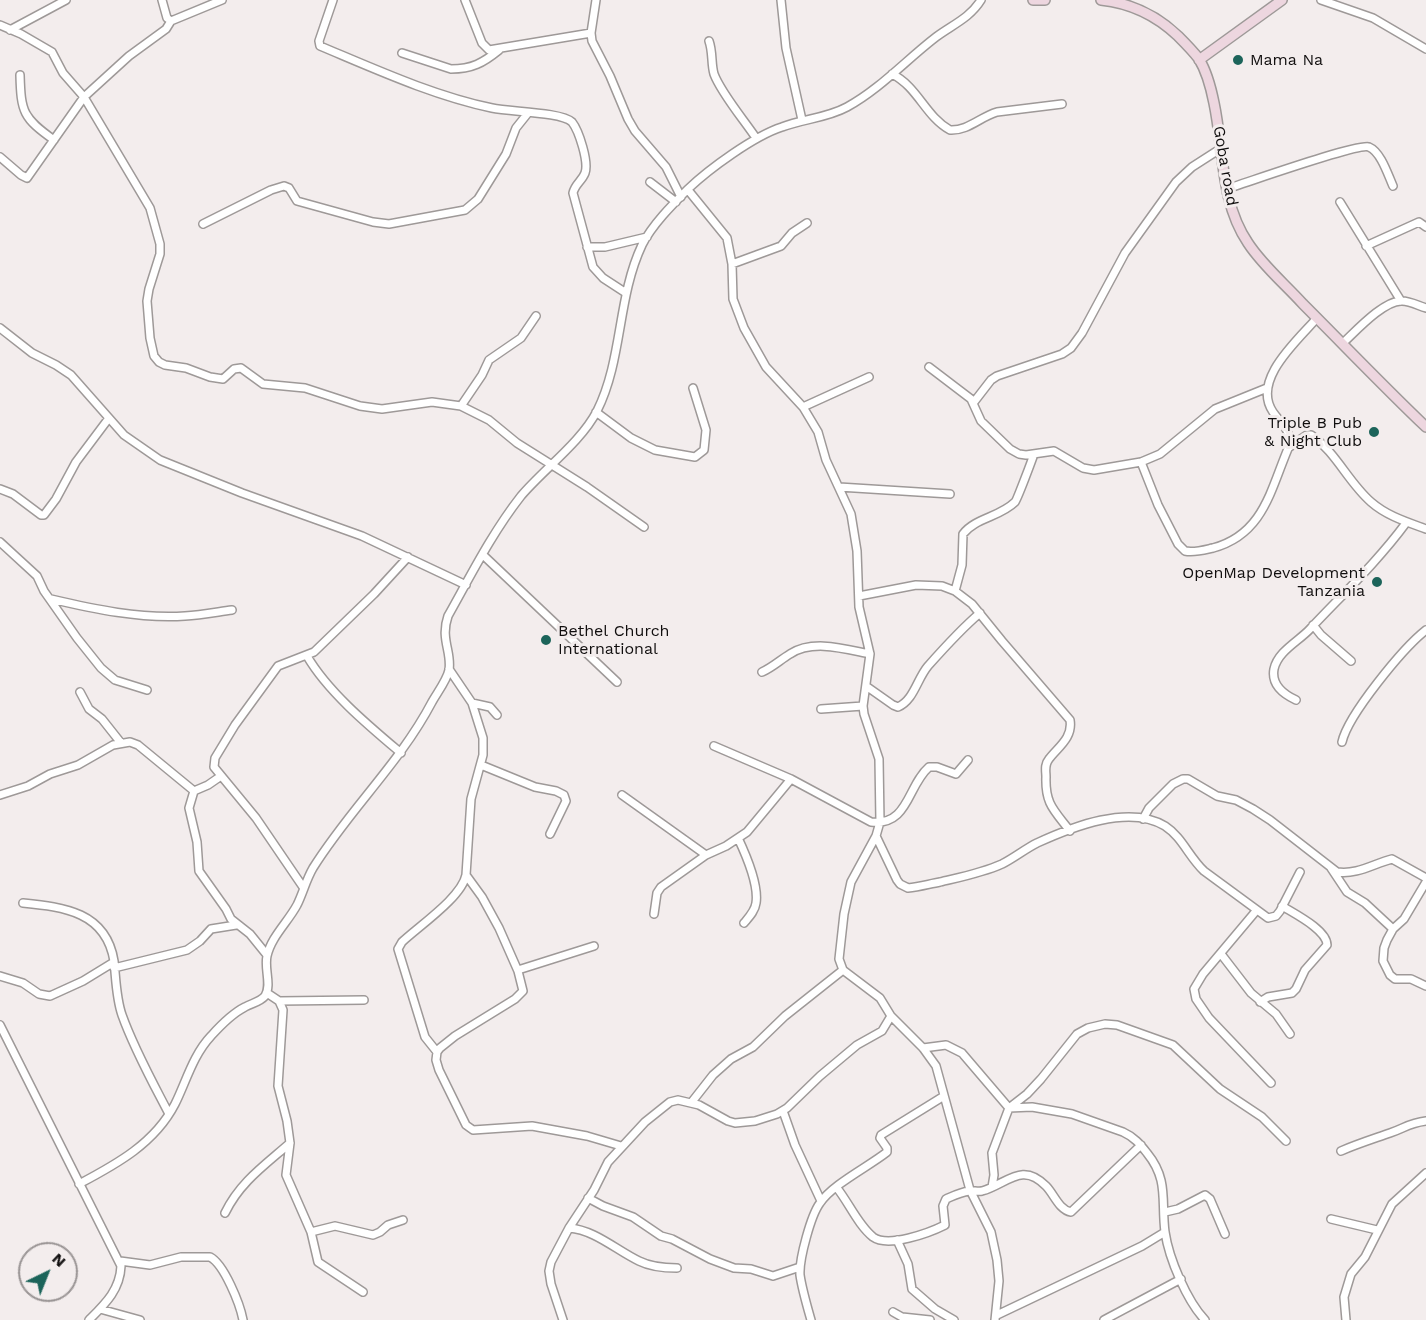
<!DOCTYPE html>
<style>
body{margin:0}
#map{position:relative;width:1426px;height:1320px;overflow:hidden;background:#f3eded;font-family:"Work Sans",sans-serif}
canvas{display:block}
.north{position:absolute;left:18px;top:1242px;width:60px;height:60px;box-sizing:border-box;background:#f3eded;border:2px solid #999494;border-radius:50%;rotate:43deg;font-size:16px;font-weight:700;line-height:24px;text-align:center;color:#110f0f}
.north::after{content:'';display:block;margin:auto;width:21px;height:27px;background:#1c645a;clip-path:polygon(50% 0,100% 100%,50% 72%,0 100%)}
</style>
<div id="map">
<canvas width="1426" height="1320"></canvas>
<div class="north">N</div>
</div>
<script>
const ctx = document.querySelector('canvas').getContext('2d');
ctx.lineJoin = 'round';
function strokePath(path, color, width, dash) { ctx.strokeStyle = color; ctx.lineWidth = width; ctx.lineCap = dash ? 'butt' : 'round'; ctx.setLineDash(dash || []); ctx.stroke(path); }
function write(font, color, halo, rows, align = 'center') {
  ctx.font = font + ' "Work Sans",sans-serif'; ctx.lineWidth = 6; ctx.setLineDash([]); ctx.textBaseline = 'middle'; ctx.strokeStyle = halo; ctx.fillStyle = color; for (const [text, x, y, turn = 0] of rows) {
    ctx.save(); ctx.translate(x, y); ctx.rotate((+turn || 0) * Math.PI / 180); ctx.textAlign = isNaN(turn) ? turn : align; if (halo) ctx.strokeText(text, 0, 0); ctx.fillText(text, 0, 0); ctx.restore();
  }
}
const street = new Path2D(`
 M162,0l5,18 4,3 51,-21
 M333,0l-14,41 1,5c55,23 114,50 172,62 19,4 69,4 80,14 7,9 17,40 13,51 -3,8 -10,11 -12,20l20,74 10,11 23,15
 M465,0l17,43 7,7 102,-17
 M596,0l-5,33 1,8 18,35 18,43 7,12 31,36 15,30
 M781,0l5,48 16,72
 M1321,0l52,18 53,31
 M0,25l21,9 31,18 11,21 21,24 66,111 10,36v10l-11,35 -2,12 3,37 4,18 5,6 6,3 21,3 24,9 13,2 11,-10 7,-1 22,16 42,4 55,18 22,3 50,-7 29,4 28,14 28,23 70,44 57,40
 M10,30l56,-30
 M709,41c4,11 2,23 5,33 7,19 30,46 42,64
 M402,53l49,16c21,0 32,-6 48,-19
 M892,74c26,13 33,42 58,56 18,1 30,-13 47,-18l65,-8
 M20,75c1,37 3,43 34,65
 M0,157l21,18 6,3 57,-81 45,-41 37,-27 5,-8
 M650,182l26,20
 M1226,189c20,-6 132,-46 143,-42 12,5 19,28 24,39
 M688,190l39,48 5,26 1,35 11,29 22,39 37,40 15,25 8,28 25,54 6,37 2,56 11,47 -7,52 1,8 15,45 1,63 -4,14 -25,46 -7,32 -5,45 4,11 37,28 11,18 32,32 13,18 34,124 21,42 6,28 2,21 -4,39
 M1340,202l61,99
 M203,224l68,-34 13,-4 5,2 8,13 76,21 16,2 76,-14 13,-11 28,-45 10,-26 12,-15
 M1366,246l53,-24 7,5
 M587,247h18l42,-10
 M732,264l49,-18 11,-13 15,-10
 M0,328l32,25 24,12 15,10 53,60 36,25 82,33 120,43 104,49
 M1343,343c12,-11 41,-43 59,-42 8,0 17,5 24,7
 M929,367l42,32 10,22 29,28 9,5 7,1 28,-4 29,17 11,2 47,-8 19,-8 55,-45 52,-21
 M974,402l17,-22 6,-4 65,-22 9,-6 11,-15 43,-80 51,-71 16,-15 28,-18
 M461,406l21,-31 7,-15 32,-22 15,-22
 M803,407l66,-30
 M596,412l35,26 24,12 40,7 9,-7 2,-20 -13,-42
 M1288,448l19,-13h4c25,17 37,47 60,67 16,14 36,20 55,27
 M1141,462l17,43 20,39 7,7c9,2 19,-1 28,-3 52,-14 58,-61 77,-104 1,-13 -10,-22 -17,-32 -22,-32 25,-72 44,-94
 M839,487l111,7
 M0,489l13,5 28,21h3l12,-16 20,-37 33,-44
 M0,542l37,34 7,15 33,47 24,30 14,12 32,10
 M483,555l134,127
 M955,591l7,-26 1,-31c12,-16 37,-17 52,-32 2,-2 17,-42 19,-48
 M859,596l57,-11 26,1 13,5 17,13 30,37 68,79c3,18 -12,27 -21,39 -5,6 -3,12 -3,18 -1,27 8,33 24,54
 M51,599c43,10 89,20 134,17 16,-1 32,-4 47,-6
 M1313,625l8,10 30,26
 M307,656c21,36 62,70 94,97
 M449,669l23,34 11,35v17l-12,44 -5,76 16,22 17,31 19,43 5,20 -8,8 -60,37 -15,12 -3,4 -1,8 3,10 27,55 7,5 59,-4 55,10 34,10
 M762,672c11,-5 18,-12 28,-18 23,-15 55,-5 80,0
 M866,686l27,19 5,2c16,-7 19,-28 30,-41 16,-18 33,-37 52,-53
 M80,692l9,17 13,10 19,24
 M1296,700c-13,-6 -25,-15 -22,-31 4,-18 25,-28 36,-40 33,-35 68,-68 96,-106
 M472,703l18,4 7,8
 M821,709l42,-3
 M1342,742c6,-27 61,-94 84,-112
 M714,746l77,33
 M481,765l54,22 21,4 8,4 2,6 -16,33
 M194,791l-5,17 8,34 2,29 27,38 5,10 19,15 17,21
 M0,795l28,-9 22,-12 28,-9 35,-20 17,-3 8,3 56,46 14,-6 13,-9
 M622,795l84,60
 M1143,819l6,-11 24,-24 10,-5h5l29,17 19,4 17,9 17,11 67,52c20,3 36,-8 55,-13l34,19
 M876,836l21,44 3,4 8,4c11,-1 21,-4 32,-6 21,-5 42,-9 62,-18 12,-6 23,-15 35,-21 35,-16 92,-39 128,-17 17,11 24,31 39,45l64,47 8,-2 4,-5 20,-39
 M738,838c8,17 21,46 18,65 -1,8 -7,14 -12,20
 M1331,868l16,24 18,11 28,26
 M1426,882l-22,37 -11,10 -6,11 -3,8 -1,13 7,14 5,4h16l15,7
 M303,887l-47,-69 -42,-51 1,-9 20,-33 43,-59 36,-14 60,-58 34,-37
 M23,903c41,4 83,9 91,58 2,18 2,37 8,54 12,34 31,68 47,99
 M1256,911l-53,63 -9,15 2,10 13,19 62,65
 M654,914l3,-21 4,-6 45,-32 20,-9 21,-14 44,-53 80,43c38,4 36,-36 58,-55h8l19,7 12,-14
 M1221,954l30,39 25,21 14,20
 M114,968l73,-18 13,-9 11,-12 25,-4
 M518,970l76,-24
 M0,976l23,7 16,11 11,2 33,-15 31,-19
 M267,993l12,8 4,9 -5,76 9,35 3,22 -4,32 25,57 7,30 45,30
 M279,1001l85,-1
 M1260,1002l8,-5 24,-4 4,-4 9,-19 22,-25c0,-15 -32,-31 -45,-39
 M0,1025l121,241c-1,24 -16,38 -32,54
 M923,1048l23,-3 16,8 47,55 23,-1 40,7 51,18c11,5 17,12 24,21 22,27 14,48 18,79 4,27 22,69 40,88
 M437,1052l-12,-15 -27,-88 4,-7c17,-16 60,-45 64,-67
 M691,1103l22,-28 18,-16 22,-12 32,-31 58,-46
 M783,1111l12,34 26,56
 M1341,1151c16,-7 32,-12 49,-18 15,-5 19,-10 36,-12
 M79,1184c38,-20 76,-41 96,-80 11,-22 18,-49 36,-68 9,-10 22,-23 34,-29 7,-4 15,-5 20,-11 7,-11 -1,-27 2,-40 4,-19 21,-34 30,-51 6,-12 9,-25 16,-37 36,-58 87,-105 119,-166 5,-9 15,-22 17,-32 3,-18 -9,-31 -1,-54 23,-41 44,-83 73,-120 23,-27 60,-54 76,-85 26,-52 20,-113 45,-166 10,-20 30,-40 46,-56 21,-20 66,-53 94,-62 21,-8 45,-9 65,-20 33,-18 59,-47 89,-70 16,-12 34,-19 45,-37
 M992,1187l2,-12 -2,-22 17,-45 18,-14 14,-15 36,-45 11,-6 17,-4 12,1 56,20 47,44 42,28 24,24
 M837,1188c12,15 21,37 36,49 15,11 56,-4 72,-12l-2,-19 3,-7c7,-3 15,-7 23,-8 4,-1 8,1 13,0 25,-7 40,-30 64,-5 8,8 13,24 25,26l70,-67
 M588,1198l15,8 30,11 28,19 11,3 38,20 24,9 17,1 22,7 27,-9
 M1165,1212l13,-3 27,-14 5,4 15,35
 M225,1213c15,-31 40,-48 65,-70
 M1331,1219l46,11
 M569,1228c26,2 47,22 70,33 10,5 26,7 38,7
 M311,1232l24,-6 38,9 7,-3 8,-7 15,-5
 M897,1240l11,24 4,25 23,20 19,11
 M120,1261l30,4 31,-8h29c14,7 30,47 33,63
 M100,1309l40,11
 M893,1312l9,5 28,3
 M997,1315l145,-69 23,-14
 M563,1320l-12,-36 -2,-13 2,-9 18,-34 25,-38 14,-28 37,-40 25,-20 8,-2 21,5 29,16 7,2 20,-2 22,-7 10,-6 33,-32 37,-31 25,-14 9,-15
 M811,1320c-4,-14 -9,-31 -11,-45 -1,-16 11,-60 20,-72 13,-19 48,-36 67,-51v-4l-7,-10 1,-3 63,-39
 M1104,1320l77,-41
 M1346,1320l-2,-23 7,-23 14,-17 27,-53 34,-31`);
const secondary = new Path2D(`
 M1033,0h12
 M1101,0c29,3 55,15 77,36 7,7 15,15 21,23 8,13 12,29 15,44 10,47 6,99 34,140 15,23 37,41 55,61 41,41 81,83 123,123
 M1199,60l83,-60`);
strokePath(street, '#9e9998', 10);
strokePath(secondary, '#9e9998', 12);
strokePath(street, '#fff', 7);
strokePath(secondary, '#edd6df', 9);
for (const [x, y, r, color] of [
 [1238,60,6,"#1c645a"],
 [1374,432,6,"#1c645a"],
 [1377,582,6,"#1c645a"],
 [546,640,6,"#1c645a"]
]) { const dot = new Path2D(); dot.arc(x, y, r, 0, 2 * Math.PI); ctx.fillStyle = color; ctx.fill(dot); strokePath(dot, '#f3eded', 2); }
write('16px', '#110f0f', '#f3eded', [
 ["Mama Na",1250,60],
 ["Triple B Pub",1362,423,"right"],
 ["& Night Club",1362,441,"right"],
 ["OpenMap Development",1365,573,"right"],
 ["Tanzania",1365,591,"right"],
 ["Bethel Church",558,631],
 ["International",558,649]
], 'left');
write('16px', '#110f0f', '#f3eded', [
 ["Goba road",1225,166,80]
]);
</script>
